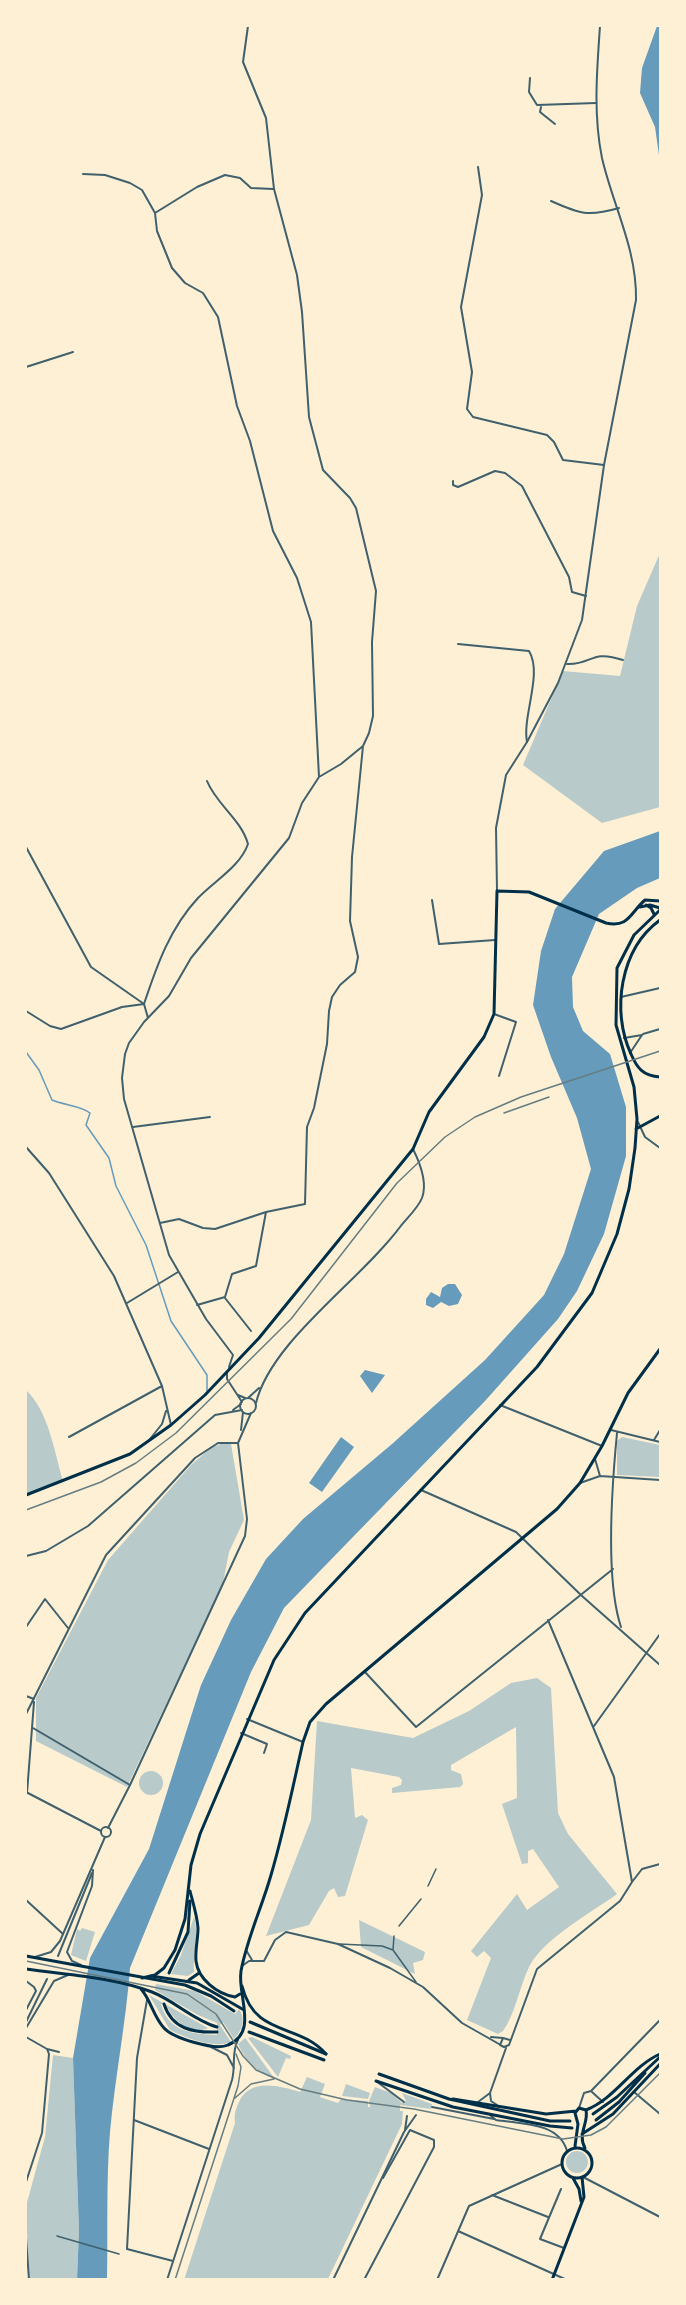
<!DOCTYPE html>
<style>
body{margin:0}
#map{position:relative;width:686px;height:2305px;overflow:hidden;background:#fdf0d5;font-family:Karla,sans-serif}
canvas{display:block}
.frame{position:absolute;inset:0;border:27px solid #fdf0d5;pointer-events:none}
</style>
<div id="map">
<canvas width="686" height="2305"></canvas>
<div class="frame"></div>
</div>
<script>
const ctx = document.querySelector('canvas').getContext('2d');
ctx.lineJoin = 'round';
function fill(path, color) { ctx.fillStyle = color; ctx.fill(path, 'evenodd'); }
function strokePath(path, color, width, dash) { ctx.strokeStyle = color; ctx.lineWidth = width; ctx.lineCap = dash ? 'butt' : 'round'; ctx.setLineDash(dash || []); ctx.stroke(path); }
fill(new Path2D(`
 M660,553v254l-58,16 -79,-58 40,-94 57,5 17,-70z
 M26,1390c23,22 28,61 37,91l-37,14z
 M622,1437l38,8v32l-43,-2v-34z
 M224,1443l7,1 13,76 -15,32 -6,31 -96,204 -91,-46v-43l72,-138 83,-95 21,-18z
 M537,1678l14,10 7,125 10,21 49,60c-26,19 -73,44 -88,73 -10,21 -13,45 -26,64l-5,3 -31,-14 24,-62 -7,-7 -7,6 -6,-6 46,-57 10,16 32,-23 -26,-38 -5,2v12l-6,1 -20,-60 15,-6 -1,-71 -65,38v5l10,4 2,10 -3,3 -68,6v-5l9,-3 1,-5 -3,-3 -48,-9 4,50 7,-3 6,5 -23,76 -7,1 -4,-9 -5,3 -20,34 -43,11 45,-116 6,-99 96,17 56,-27 42,-28z
 M139 1783a12 12 0 1 1 24 0a12 12 0 1 1-24 0Z
 M194,1917c5,14 -1,38 0,55l-6,4 -17,-2 10,-19z
 M359,1920l66,32 -2,8 -10,3 2,11 -54,-27z
 M82,1928l13,4 -9,29 -15,-6 6,-26 3,2z
 M156,1984l39,7 40,23 4,-5c7,10 3,22 -5,30l-11,-17 -3,3 11,17c-17,7 -45,-4 -61,-12l-21,-35 59,33c-16,9 -37,-9 -42,-24h-5c7,28 32,30 56,31v-12l-19,-8 -43,-25z
 M252,2037l39,19 -1,3 -4,-1 -8,19 -30,-39z
 M245,2038l1,1 29,40c-19,-6 -29,-18 -37,-35z
 M53,2055l20,3 6,173 -2,48 -48,1 -3,-74 19,-69z
 M307,2077l18,7 -5,13 18,6 3,-4 27,2v6h2l-1,-6 6,-14 16,6 11,10 4,-2 -4,-8 30,11 -1,5 -31,-4v6h3l-1,13 -74,155 -144,1 51,-157c-1,-8 0,-12 3,-19 11,-27 41,-18 62,-12z
 M346,2084l24,9 -2,6 -26,-3z
 M566 2162a11 11 0 1 1 22 0a11 11 0 1 1-22 0Z`), '#b9caca');
fill(new Path2D(`
 M657,26h3v136l-5,-35 -15,-34 2,-25z
 M660,831v47l-23,10 -38,26 -27,63 1,30 10,24 27,23 16,53v49l-22,78 -27,57 -19,28 -73,82 -201,207 -33,64 -121,296c-4,55 -15,109 -20,164 -4,49 -2,99 -3,147l-30,1 2,-49 -6,-173 17,-100 59,-109 52,-164 30,-65 35,-61 37,-40 89,-75 93,-84 59,-65 20,-41 27,-85 -14,-51 -26,-61 -18,-52 8,-54 14,-42 49,-58z
 M448,1284h7l7,11 -4,9 -9,2 -8,-4 -8,6 -7,-3v-6l5,-7 9,5 2,-9z
 M365,1370l20,5 -13,18 -12,-17z
 M341,1437l13,10 -32,45 -13,-9z`), '#669bbc');
strokePath(new Path2D(`
 M26,1052l13,18 13,30c12,5 30,6 38,13l-4,12 23,33 7,28 30,59 25,76 36,54v16`), '#669bbc', 1.5);
strokePath(new Path2D(`
 M428,1886l8,-17
 M399,1926l22,-27
 M394,1936l-1,14 23,32
 M339,1944l43,2 11,4
 M57,2236l62,18`), '#3f606c', 1.5);
strokePath(new Path2D(`
 M530,78l-1,14 8,13 59,-2
 M541,107l-1,5 15,12
 M478,167l4,28 -21,112 11,65 -5,37 6,8 74,18 7,7 9,18 41,5
 M83,174l22,1 25,8 12,7 13,23 2,18 15,37 13,15 18,10 15,24 19,89 13,35 23,90 24,47 14,44 8,155
 M551,201c29,13 37,16 68,7
 M155,213l42,-26 28,-12 15,3 11,10 22,1
 M26,367l47,-15
 M453,481v4l5,2 37,-16 10,2 17,13 47,91 3,15 14,4
 M458,644l71,7c14,23 -7,65 -2,91
 M567,664c26,1 23,-15 56,-4
 M26,847l65,120 53,37 4,14
 M432,900l7,44 56,-4
 M621,997l39,-9
 M26,1011l24,15 11,3 61,-22 22,-3c13,-39 26,-76 54,-106 16,-17 42,-31 50,-54 -7,-25 -32,-40 -41,-63
 M494,1014l22,8 -17,54
 M643,1034l17,-5
 M624,1038l18,-3 -12,18
 M638,1122l7,15 15,11
 M133,1127l77,-10
 M26,1147l23,26 65,103 48,110 9,39
 M160,1223l19,-4 24,9 12,1 51,-17 39,-8 2,-77 7,-19 13,-64 2,-33 3,-14 8,-12 15,-13 3,-15 -8,-36 2,-64 11,-111
 M225,1298l26,33
 M127,1303l51,-31
 M197,1305l28,-8 7,-23 24,-8 10,-54
 M229,1367l4,-12 -27,-36 -37,-64 -45,-156 -2,-21 3,-24 4,-11 15,-21 25,-26 22,-38 98,-120 13,-35 17,-26 22,-13 22,-18 6,-13 4,-17 -1,-74 4,-51 -20,-83 -6,-10 -27,-28 -14,-53 -7,-105 -5,-37 -23,-86 -8,-71 -23,-56 5,-36
 M227,1373v6l15,23
 M238,1395l7,3
 M500,1405l102,41
 M233,1410l8,-6
 M611,1430l49,12
 M617,1433c-5,52 -12,146 4,194
 M69,1437l93,-51
 M150,1439l12,-15 4,-13
 M654,1440l6,-10
 M595,1459l5,17
 M580,1483l20,-7 60,4
 M421,1490l95,42 66,64 78,69
 M26,1556l20,-5 42,-25 127,-111 27,-5
 M26,1627l19,-28 23,29
 M365,1672l51,55 197,-158
 M26,1696l8,3
 M26,1714l80,-159 89,-97 23,-15h20
 M247,1719l56,23
 M594,1726l66,-92
 M33,1728l97,57
 M241,1733l26,11 -3,9
 M26,1792l75,39
 M27,1793l7,-91
 M632,1882l10,-13 18,-5
 M26,1900l37,34
 M246,1950l6,10
 M242,1966l7,-5h15l11,-21 11,-8 52,12 52,24 33,19 39,36 37,21
 M26,1981l8,6 2,4 -10,19
 M147,2000l-10,58 -10,191 46,12
 M26,2028l28,-47 14,-6
 M26,2037l21,12 2,5 -7,79 -16,49
 M491,2037l12,1
 M510,2040l-7,-2 -3,7 4,2 5,-2 28,-76 83,-68 12,-19 -18,-105 -66,-157
 M47,2049l12,3
 M592,2092l11,10
 M634,2092l26,22
 M490,2093l1,8 6,4
 M478,2102l12,-9 16,-45
 M579,2108l5,-15 7,-2 69,-71
 M134,2120l75,29
 M583,2177l77,40
 M561,2189l-21,50 24,9
 M492,2195l56,22
 M458,2231l109,49
 M26,2237l3,43
 M364,2280l70,-133v-7l-24,-10 -27,48
 M437,2280l32,-74 93,-42`), '#3f606c', 2);
strokePath(new Path2D(`
 M497,890l-1,-62 10,-53 21,-33 31,-59 24,-63 22,-155 32,-165c1,-51 -23,-94 -34,-142 -9,-44 -5,-88 -2,-132
 M248,1398l11,-10
 M240 1406a8 8 0 1 1 16 0a8 8 0 1 1-16 0Z
 M256,1403c15,-62 104,-122 144,-176 7,-9 18,-19 22,-29 6,-16 -2,-35 -9,-49
 M241,1430l2,-18
 M101 1832a5 5 0 1 1 10 0a5 5 0 1 1-10 0Z
 M108,1828l22,-43 115,-249 2,-17 -9,-76 13,-30
 M58,1956l34,-83
 M35,1957l16,-5 9,-11 45,-104
 M81,1965l-9,-4 -5,-9 25,-66 1,-16
 M26,2022l21,-43
 M211,2047l16,8 7,13
 M376,2081l28,21
 M432,2107l62,12
 M490,2115l6,5c25,4 63,2 71,31
 M405,2130l2,-14
 M167,2280l65,-200c4,-15 -1,-27 6,-40
 M333,2280l71,-148 12,-17`), '#3f606c', 2);
strokePath(new Path2D(`
 M646,905l5,3 3,6
 M640,907l10,-2 10,3
 M26,1495l104,-41 41,-29 34,-30 54,-57 154,-189 16,-37 55,-75 10,-23 3,-123 32,1 77,31c23,5 24,-10 39,-23l15,1
 M190,1891c3,12 7,24 8,37 0,11 -3,22 -2,33 2,18 21,33 39,36l5,-3
 M151,1976l46,7 47,27
 M189,1980l10,-7
 M242,1986c13,52 56,36 84,68
 M453,2099l93,15 30,-3
 M586,2110c30,-12 45,-43 74,-56
 M582,2134l31,-20 47,-50
 M575,2146l3,-22 -3,-11 4,-5 7,2
 M562 2163a15 15 0 1 1 30 0a15 15 0 1 1-30 0Z
 M585,2148c-8,-14 4,-25 1,-38
 M573,2178l6,11 2,12
 M552,2280l32,-83 -2,-20`), '#003049', 3);
strokePath(new Path2D(`
 M660,920c-40,29 -49,91 -29,134 6,14 12,22 29,23
 M636,1129l24,-13
 M26,1956l159,29 26,11 23,15
 M26,1969c41,6 87,8 126,23 23,9 41,28 65,35
 M169,1973l19,-41 2,-31
 M142,1978l13,-3 9,-7 11,-18 10,-31 6,-54 9,-31 74,-174 31,-47 232,-246 55,-74 25,-59 12,-45 6,-41 2,-29 -3,-32 -18,-62 1,-57 17,-33 26,-25
 M141,1989c10,11 12,27 23,39 9,10 51,23 64,17 31,-13 9,-49 13,-74 6,-33 21,-64 30,-96 13,-44 22,-89 32,-133l7,-20 16,-18 231,-195 23,-26 22,-37 26,-53 32,-44
 M164,2004c8,25 29,29 53,28
 M250,2022l76,32
 M249,2032l75,28
 M379,2074l70,25 101,22h20
 M376,2081l77,26 97,19 22,2
 M593,2114l24,-17 43,-40
 M596,2120l23,-18 26,-29`), '#003049', 3);
strokePath(new Path2D(`
 M26,1961l161,33 29,20 27,42 13,14 44,19 47,11 67,9 149,30 28,-4 15,-8 54,-54
 M235,2098l16,-14 23,-5
 M175,2280l63,-194 3,-19 -5,-13`), '#657d81', 1.5);
strokePath(new Path2D(`
 M504,1113l45,-16
 M26,1510l75,-28 35,-19 40,-30 115,-114 106,-136 48,-46 30,-20 46,-20 139,-46`), '#657d81', 1.5);
</script>
